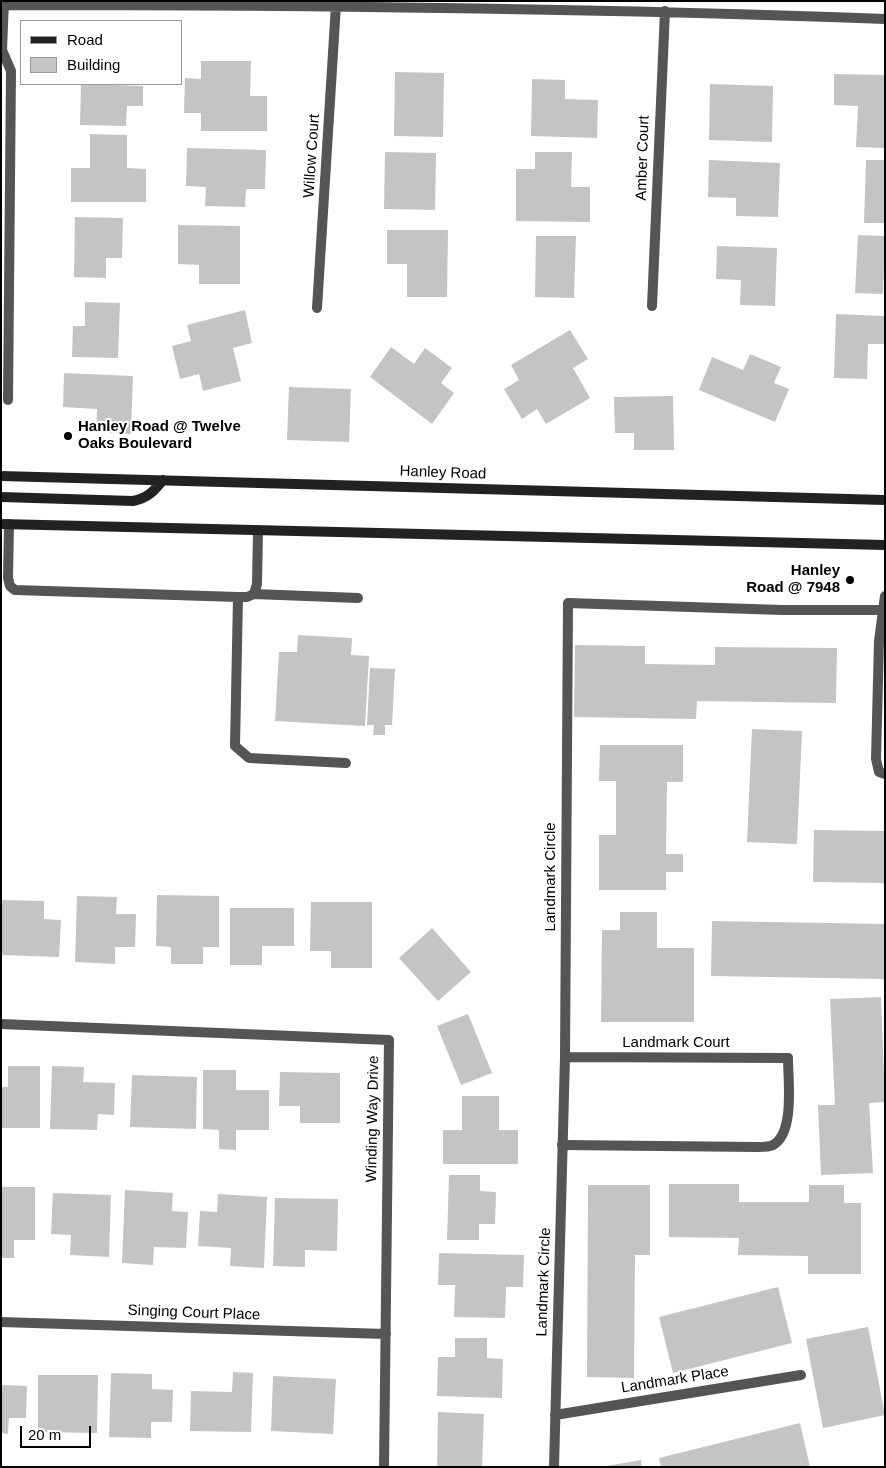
<!DOCTYPE html>
<style>
body{margin:0}
#map{position:relative;width:886px;height:1468px;overflow:hidden;background:#fff;font-family:Arial,sans-serif}
canvas{display:block}
.frame{position:absolute;inset:0;border:2px solid #000;pointer-events:none}
.legend{position:absolute;left:20px;top:20px;width:162px;height:65px;box-sizing:border-box;background:#fff;border:1px solid #999;margin:0;padding:6px 9px;list-style:none;font-size:15px;color:#000}
.legend li{display:flex;align-items:center;gap:10px;height:25px}
.legend b{width:25px;border:1px solid #999}
.scale{position:absolute;left:20px;top:1426px;width:71px;height:22px;box-sizing:border-box;border:2px solid #000;border-top:0;padding-left:6px;font-size:15px;line-height:18px;white-space:nowrap;color:#000;-webkit-text-stroke:4px #fff;paint-order:stroke}
</style>
<div id="map">
<canvas width="886" height="1468"></canvas>
<div class="frame"></div>
<ul class="legend">
<li><b style="height:6px;background:#222"></b>Road</li>
<li><b style="height:14px;background:#c4c4c4"></b>Building</li>
</ul>
<div class="scale">20 m</div>
</div>
<script>
const ctx = document.querySelector('canvas').getContext('2d');
ctx.lineJoin = 'round';
function fill(path, color) { ctx.fillStyle = color; ctx.fill(path, 'evenodd'); }
function strokePath(path, color, width, dash) { ctx.strokeStyle = color; ctx.lineWidth = width; ctx.lineCap = dash ? 'butt' : 'round'; ctx.setLineDash(dash || []); ctx.stroke(path); }
function write(font, color, halo, rows, align = 'center') {
  ctx.font = font + ' Arial,sans-serif'; ctx.lineWidth = 4; ctx.setLineDash([]); ctx.textBaseline = 'middle'; ctx.strokeStyle = halo; ctx.fillStyle = color; for (const [text, x, y, turn = 0] of rows) {
    ctx.save(); ctx.translate(x, y); ctx.rotate((+turn || 0) * Math.PI / 180); ctx.textAlign = isNaN(turn) ? turn : align; if (halo) ctx.strokeText(text, 0, 0); ctx.fillText(text, 0, 0); ctx.restore();
  }
}
fill(new Path2D(`
 M201,61h50l-1,35h17v35h-66v-18h-17l1,-35 16,1z
 M395,72l49,1 -1,64 -49,-1z
 M834,74l51,1v73l-29,-1 2,-41 -24,-1z
 M532,79l33,1v19l33,1 -1,38 -66,-2z
 M81,84l62,2v20h-16l-1,20 -46,-1z
 M710,84l63,2 -1,56 -63,-2z
 M90,134l37,1v33l19,1v33h-75v-34h19z
 M187,148l79,2 -1,39h-19l-1,18 -40,-1 1,-19 -20,-1z
 M385,152l51,1 -1,57 -51,-1z
 M535,152h37l-1,35h19v35l-74,-1v-52h19z
 M709,160l71,3 -2,54 -42,-1v-18l-28,-1z
 M866,160h19v63h-21z
 M75,217l48,1 -1,40h-16v20l-32,-1z
 M178,225l62,1v58h-41v-19l-21,-1z
 M387,230h61l-1,67h-40v-33h-20z
 M858,235l27,1 -2,58 -28,-1z
 M536,236h40l-2,62 -39,-1z
 M717,246l60,2 -2,58 -35,-1 1,-25 -25,-1z
 M85,302l35,1 -2,55 -46,-1 1,-31h12z
 M245,310l7,33 -19,5 8,33 -38,10 -4,-17 -19,5 -8,-33 19,-5 -4,-16z
 M836,314l49,2v28h-17l-1,35 -33,-1z
 M570,330l18,29 -15,9 17,30 -44,26 -9,-15 -15,10 -18,-30 15,-9 -8,-15z
 M391,347l23,17 11,-16 27,20 -11,15 13,10 -22,31 -62,-47z
 M750,354l31,13 -7,16 15,6 -14,33 -76,-32 13,-33 31,13z
 M64,373l69,3 -2,58 -35,-2 1,-23 -34,-2z
 M289,387l62,2 -2,53 -62,-2z
 M673,396l1,54h-40v-17h-19l-1,-36z
 M298,635l54,3 -1,17 18,1 -4,70 -90,-5 4,-69h18z
 M575,645l70,1v18l70,1v-18l122,1 -1,55 -139,-2 -1,18 -122,-2z
 M370,668l25,1 -3,56h-7v10h-12l1,-10h-7z
 M752,729l50,2 -5,113 -50,-2z
 M600,745h83v37h-16l-1,72h17v18h-17v18h-67v-55h17v-54h-17z
 M814,830l71,1v52l-72,-1z
 M157,895l62,1v51h-16v17h-32v-17l-15,-1z
 M77,896l40,1 -1,17h20l-1,33h-20v17l-40,-2z
 M1,900l43,1v18l17,1 -2,37 -58,-2z
 M311,902h61v66h-41v-17h-21z
 M230,908h64v38h-32v19h-32z
 M620,912h37v36h37v74h-93l1,-92h18z
 M712,921l173,3v55l-174,-3z
 M432,928l39,44 -33,29 -39,-43z
 M881,997l4,105 -16,1 4,70 -52,2 -3,-70h17l-5,-106z
 M468,1014l24,59 -31,12 -24,-59z
 M8,1066h32v62h-39v-41h7z
 M52,1066l32,1 -1,15 32,1 -1,32 -16,-1 -1,16 -47,-1z
 M203,1070h33v20h33v40h-33v20l-17,-1v-19l-16,-1z
 M280,1072l60,1v50h-40v-17h-21z
 M132,1075l65,2 -1,52 -66,-2z
 M462,1096h37v34h19v34h-75v-34h19z
 M449,1175h31v16l16,1 -1,32h-16v16h-32z
 M669,1184h70v18h70v-17h35v18h17v71h-53v-18l-70,-1 1,-17 -70,-1z
 M588,1185h62v70h-15l-1,123 -47,-1z
 M1,1187h34v53h-21v18h-13z
 M125,1190l48,3 -1,18 16,1 -2,36 -32,-1 -1,18 -31,-2z
 M53,1193l58,2 -2,62 -39,-2 1,-20 -20,-1z
 M218,1194l49,3 -3,71 -34,-2 1,-18 -33,-2 2,-35 17,1z
 M275,1198l63,1 -1,52 -32,-1v17l-32,-1z
 M439,1253l85,2 -1,32h-17l-1,31 -51,-1 1,-32h-17z
 M778,1287l14,56 -119,30 -14,-56z
 M868,1327l17,88 -62,13 -17,-89z
 M455,1338h32v20l16,1 -1,39 -65,-2 1,-39h17z
 M233,1372l20,1 -2,59 -61,-1 1,-40 41,1z
 M111,1373l41,1v15l21,1 -1,32h-21v16l-42,-1z
 M38,1375h60l-1,58 -59,-1z
 M273,1376l63,3 -3,55 -62,-3z
 M1,1385l26,1 -1,32h-17l-1,16 -7,-1z
 M438,1412l46,2 -2,53h-45z
 M800,1423l10,44h-149l-2,-9z
 M641,1460l1,7h-36v-1z`), '#c4c4c4');
strokePath(new Path2D(`
 M9,524l-1,54 2,8 5,4 223,7h9l7,-3 3,-10 1,-53
 M254,594l104,4
 M238,597l-3,149 14,12 97,5
 M562,1145l196,2c4,0 11,0 15,-2 22,-12 15,-65 15,-87`), '#555', 10);
strokePath(new Path2D(`
 M4,1l-2,49 9,21 -3,329
 M4,5c294,0 587,3 881,14
 M652,306l13,-295
 M317,308l19,-303
 M885,596l-6,45 -3,118 3,13 6,2
 M1,1024l388,16 -5,427
 M565,1057l223,1
 M1,1322l385,12
 M555,1415l246,-40
 M554,1467l11,-410 3,-454 214,7h103`), '#555', 10);
strokePath(new Path2D(`
 M1,476l884,24
 M1,497l132,4c15,-3 21,-10 30,-21
 M1,524l884,21`), '#222', 10);
for (const [x, y, r, color] of [
 [68,436,5,"#000"],
 [850,580,5,"#000"]
]) { const dot = new Path2D(); dot.arc(x, y, r, 0, 2 * Math.PI); ctx.fillStyle = color; ctx.fill(dot); strokePath(dot, '#fff', 2); }
write('15px', '#000', '#fff', [
 ["Willow Court",312,156,-86],
 ["Amber Court",643,158,-88],
 ["Hanley Road",443,473,2],
 ["Landmark Circle",551,877,-90],
 ["Landmark Court",676,1043],
 ["Winding Way Drive",373,1119,-89],
 ["Landmark Circle",544,1282,-88],
 ["Singing Court Place",194,1313,2],
 ["Landmark Place",675,1380,-9]
]);
write('bold 15px', '#000', '#fff', [
 ["Hanley Road @ Twelve",78,427],
 ["Oaks Boulevard",78,444],
 ["Hanley",840,571,"right"],
 ["Road @ 7948",840,588,"right"]
], 'left');
</script>
